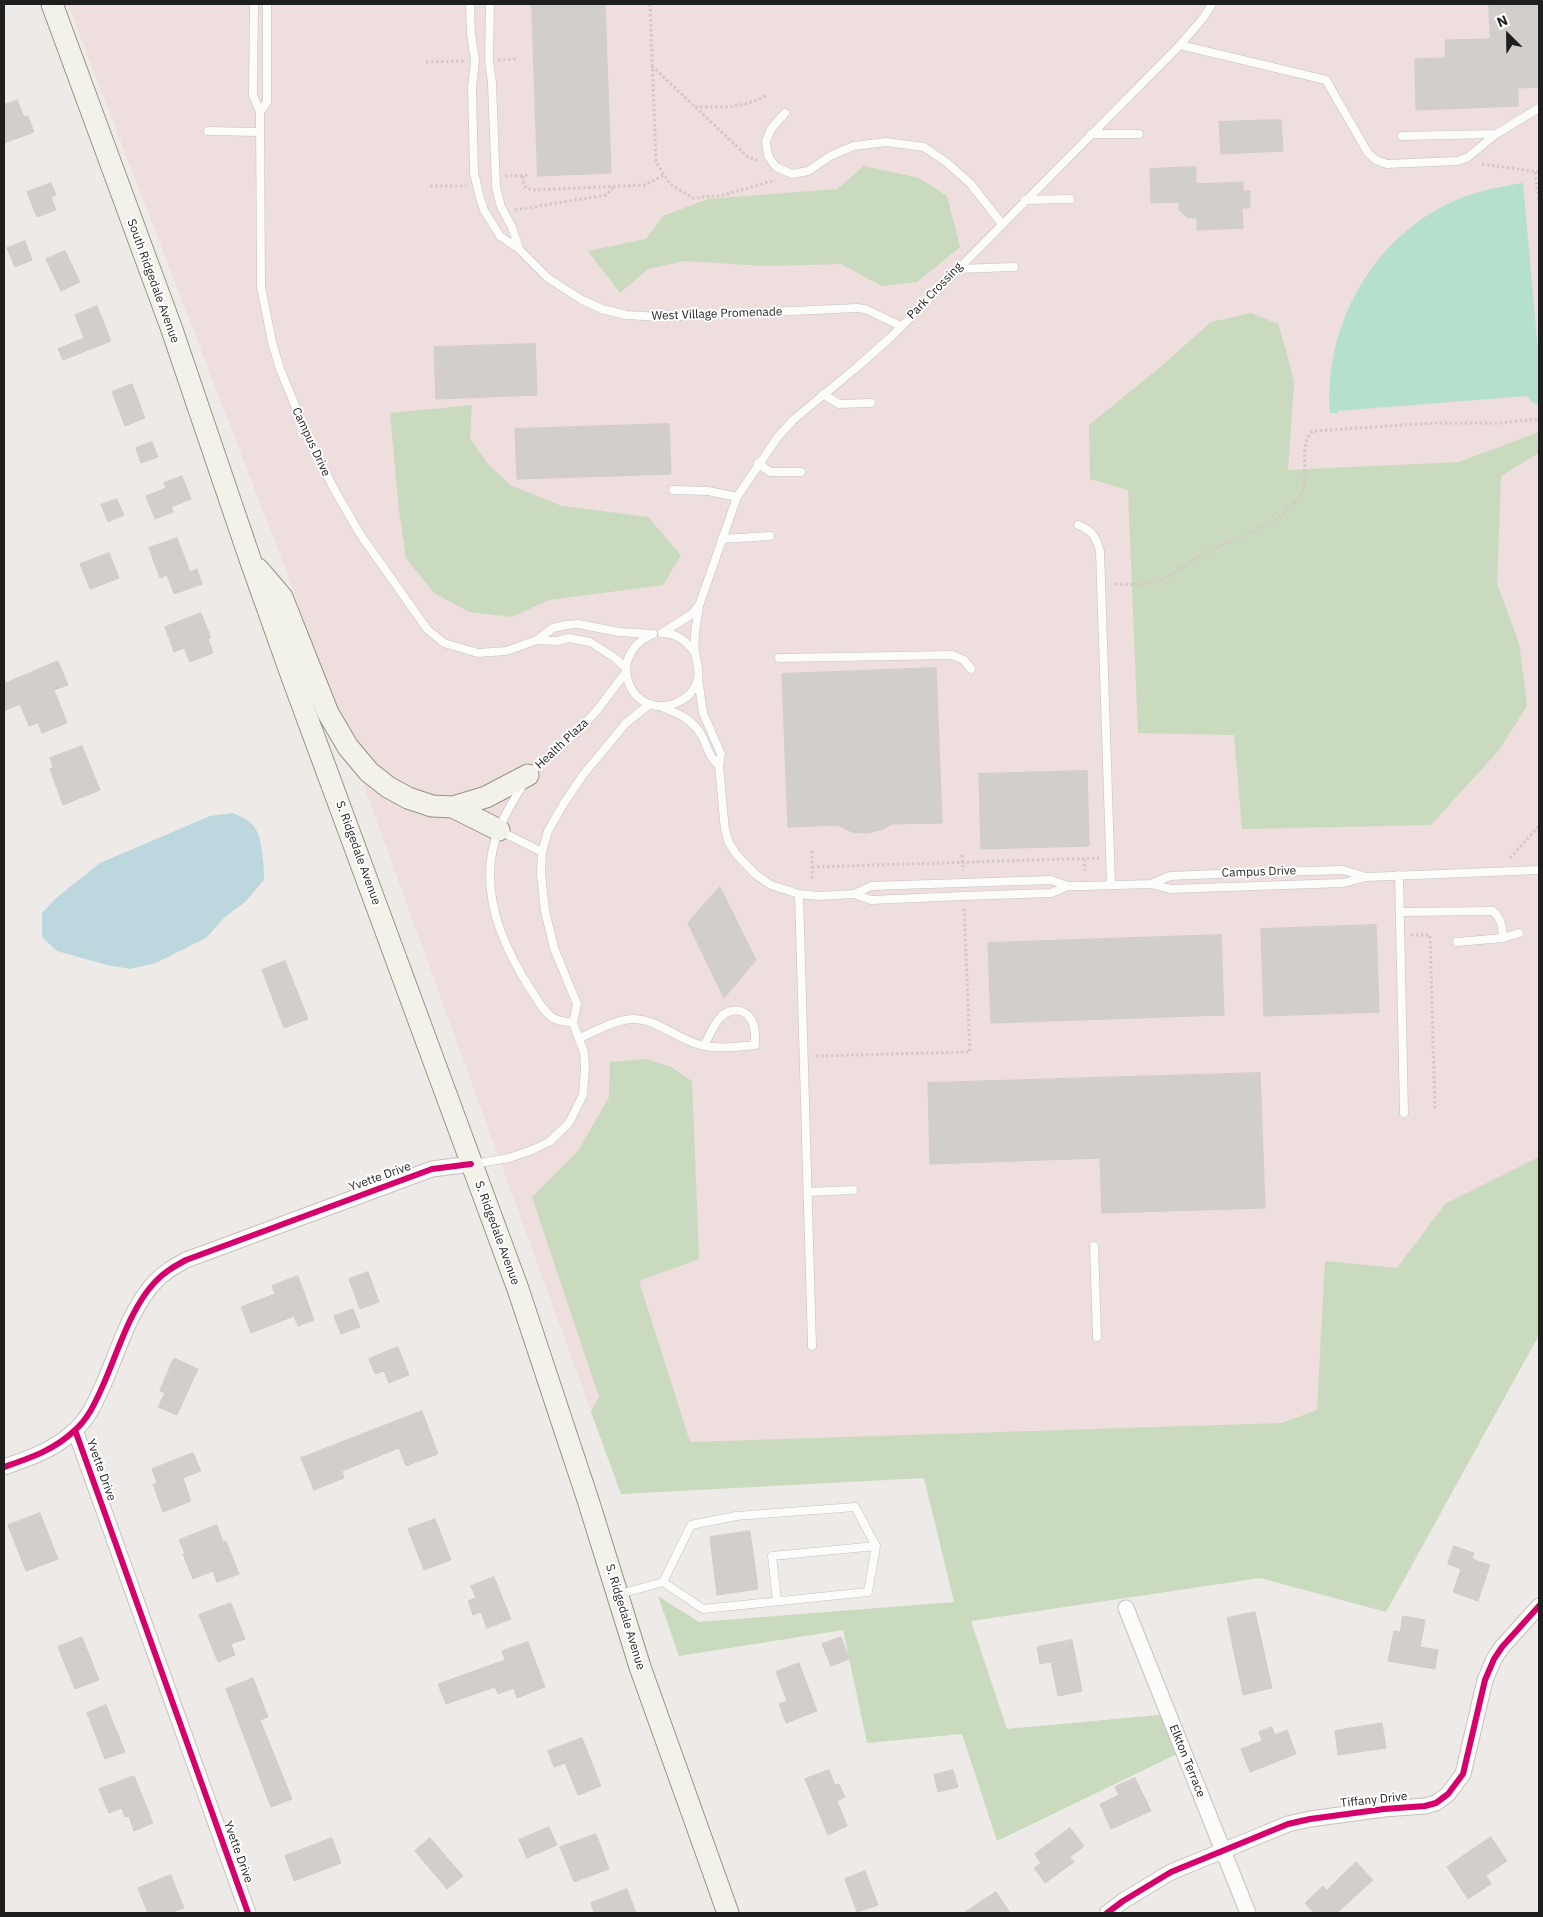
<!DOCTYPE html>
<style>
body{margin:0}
#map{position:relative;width:1543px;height:1917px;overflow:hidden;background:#edeae7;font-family:"IBM Plex Sans",sans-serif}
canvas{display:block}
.frame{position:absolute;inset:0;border:5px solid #1e1e1e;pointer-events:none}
.north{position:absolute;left:1483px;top:10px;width:50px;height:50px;-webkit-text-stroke:4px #fff;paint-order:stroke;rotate:337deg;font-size:14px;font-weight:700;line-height:20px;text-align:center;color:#1e1e1e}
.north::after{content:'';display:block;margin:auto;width:18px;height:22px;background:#1e1e1e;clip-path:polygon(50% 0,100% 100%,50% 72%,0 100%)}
</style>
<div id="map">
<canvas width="1543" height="1917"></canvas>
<div class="frame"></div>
<div class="north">N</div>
</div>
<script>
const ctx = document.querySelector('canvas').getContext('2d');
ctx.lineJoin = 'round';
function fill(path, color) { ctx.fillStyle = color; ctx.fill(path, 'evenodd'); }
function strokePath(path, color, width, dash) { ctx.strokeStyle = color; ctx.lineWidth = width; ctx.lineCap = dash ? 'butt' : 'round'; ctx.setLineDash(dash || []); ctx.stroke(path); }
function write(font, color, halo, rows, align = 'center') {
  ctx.font = font + ' "IBM Plex Sans",sans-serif'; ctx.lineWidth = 4; ctx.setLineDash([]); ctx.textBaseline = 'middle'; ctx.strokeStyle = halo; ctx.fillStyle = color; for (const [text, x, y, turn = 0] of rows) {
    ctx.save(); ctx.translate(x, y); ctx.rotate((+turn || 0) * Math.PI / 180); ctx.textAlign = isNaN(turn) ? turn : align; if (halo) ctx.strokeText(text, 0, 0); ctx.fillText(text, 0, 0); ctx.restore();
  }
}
fill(new Path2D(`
 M68,4h1471v1331l-153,277 -462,-135 -303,17 -336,-926z`), '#eededd');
fill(new Path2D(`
 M864,166l55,12 28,18 13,51 -43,35 -35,4 -41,-22 -78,2 -78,-5 -37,8 -28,24 -32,-42 58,-12 17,-23 45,-17 129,-10z
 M1251,313l27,11 10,33 6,26 -6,87 171,-8 80,-30v21l-38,23 -4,108 22,59 8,63 -28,44 -68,75 -189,4 -8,-94 -96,-2 -10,-243 -38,-11 -1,-54 69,-56 53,-47z
 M472,405l-2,33 17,25 23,22 52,21 86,11 33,38 -18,30 -114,15 -37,17 -43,-5 -35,-19 -28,-35 -7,-47 -9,-98z
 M646,1059l25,8 21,14 7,178 -60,22 51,161 592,-19 35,-13 8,-149 72,7 48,-64 94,-47v178l-153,277 -126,-34 -289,43 36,108 162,-15 12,38 -184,89 -35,-107 -95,9 -24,-113 -164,26 -21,-60 41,26 255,-20 -30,-124 -303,16 -30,-82 8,-15 -67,-200 46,-46 31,-54 1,-35z`), '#c9dabe');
fill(new Path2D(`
 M1523,183l16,178v44l-6,-2 -6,-7 -189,15v2h-8c-6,-88 42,-175 124,-212 21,-10 46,-14 69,-18z`), '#b5e1cc');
fill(new Path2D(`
 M233,813c6,3 14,6 18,10 12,10 13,43 13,57l-19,22 -20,15 -19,21 -50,25 -26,6 -23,-4 -50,-14 -15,-14v-24l14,-15 44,-35 110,-47z`), '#bcd8de');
const building = new Path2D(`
 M532,4h73l6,169 -73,3z
 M1489,4h50v83l-21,1v18l-102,4 -1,-51 31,-1 -1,-18 45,-1z
 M17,100l7,17 4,-1 6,16 -30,11v-38z
 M1281,120l2,31 -62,3 -2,-32z
 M1196,167v17l47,-2v9h7v17h-8l1,20 -46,2v-12h-9l-9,-8v-8l-28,1 -1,-34z
 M51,183l5,12 -5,2 5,13 -19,7 -10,-25z
 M25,241l7,19 -17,7 -8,-19z
 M65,251l15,31 -19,9 -15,-32z
 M97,306l14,35 -48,19 -5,-11 26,-11 -9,-23z
 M535,344l2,51 -101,4 -2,-52z
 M132,384l13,34 -20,8 -13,-34z
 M669,424l2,50 -154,5 -2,-50z
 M152,442l6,15 -17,6 -5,-15z
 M182,476l9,23 -20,8 2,5 -18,7 -9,-23 20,-8 -2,-5z
 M117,499l7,16 -16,7 -7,-17z
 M177,538l13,34 7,-3 5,15 -28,10 -7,-19 -7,3 -11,-30z
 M109,553l10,25 -29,11 -10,-25z
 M201,613l10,25 -3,1 5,14 -23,9 -6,-14 -10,4 -9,-25z
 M58,661l10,24 -14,5 13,33 -25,10 -4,-10 -9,3 -9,-22 -16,7v-27z
 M936,668l6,155 -50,1 -11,6 -14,3 -15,-1 -14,-7 -50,2 -6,-153z
 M82,746l18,44 -37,15 -13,-36 3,-2 -3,-9z
 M1087,771l2,75 -108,3 -2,-75z
 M720,887l36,73 -32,38 -36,-75z
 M1376,925l3,87 -115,4 -3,-87z
 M1221,935l3,80 -233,8 -3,-80z
 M285,961l23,58 -24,9 -22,-58z
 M1260,1073l5,135 -163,5 -2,-55 -170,6 -2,-81z
 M368,1272l11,30 -19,7 -11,-30z
 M298,1276l16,44 -16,6 -4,-10 -43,17 -10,-26 34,-13 -3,-8z
 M353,1309l7,18 -19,7 -7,-18z
 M398,1347l11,28 -20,8 -5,-12 -9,3 -6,-15z
 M174,1358l24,11 -21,46 -19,-8 7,-14 -5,-2z
 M422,1411l16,43 -32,12 -7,-18 -57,23 2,7 -30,12 -13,-32z
 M193,1453l8,18 -18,7 8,23 -28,11 -10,-28 4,-1 -5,-14z
 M40,1513l18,46 -32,12 -18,-46z
 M435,1519l16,41 -27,10 -16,-41z
 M217,1525l6,17 3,-1 13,33 -22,8 -4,-11 -20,8 -10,-25 2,-1 -6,-13z
 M750,1531l8,58 -41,6 -7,-58z
 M1454,1546l20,7 -2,6 18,6 -12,36 -25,-9 8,-23 -13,-5z
 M494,1577l17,42 -24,9 -6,-16 -8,3 -5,-14 8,-3 -5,-12z
 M231,1603l14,36 -14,5 4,11 -17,7 -19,-47z
 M1255,1612l17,76 -29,7 -16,-77z
 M1403,1616l22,4 -5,27 18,3 -3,19 -47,-8 6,-30 6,1z
 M82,1637l17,43 -24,9 -17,-42z
 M841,1637l8,22 -18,7 -9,-22z
 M1072,1640l10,51 -24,5 -7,-34 -11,2 -3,-17z
 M528,1642l17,45 -28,11 -3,-10 -16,6 -3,-7 -49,17 -8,-20 67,-24 -3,-9z
 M799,1663l18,48 -31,12 -7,-19 8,-3 -11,-29z
 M253,1678l15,39 -8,3 32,79 -21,8 -45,-118z
 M106,1705l19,47 -20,7 -18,-46z
 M1382,1723l4,25 -48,7 -3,-24z
 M1272,1727l3,8 12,-5 9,24 -46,18 -9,-23 21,-8 -3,-9z
 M582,1738l19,48 -23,9 -13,-32 -11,4 -6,-16z
 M829,1770l6,15 4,-1 6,13 -8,4 10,25 -19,9 -23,-56z
 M953,1770l5,17 -20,5 -4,-17z
 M134,1776l19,47 -19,8 -5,-15 -4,1 -3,-9 -13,5 -10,-24z
 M1135,1778l16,33 -40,18 -11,-25 19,-9 -4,-8z
 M549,1827l8,18 -30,13 -8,-18z
 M1070,1828l14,18 -14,11 4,5 -29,21 -11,-15 7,-5 -6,-9z
 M596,1834l13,35 -35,13 -14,-35z
 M1491,1837l16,24 -21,14 5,9 -23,15 -21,-32z
 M332,1838l9,25 -47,18 -9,-25z
 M430,1838l33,38 -16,13 -32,-38z
 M1356,1862l17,18 -36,33h-23l-9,-10 18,-17 4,4z
 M865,1871l13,34 -21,7 -12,-33z
 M171,1875l13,33 -14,5h-22l-10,-25z
 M627,1889l9,24h-42l-3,-10z
 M996,1892l14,21h-46z`);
fill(building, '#d1cecc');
strokePath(building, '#d0ccc9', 1);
const lane = new Path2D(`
 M254,4l-1,91 7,17 1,175 11,55 8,27 29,70 25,50 26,45 67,95 17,14 34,10 28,-2 31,-11 16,-12 13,-3 12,-1 41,8 34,2
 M470,4l1,30 4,27 -3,26 2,86 6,25 4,12 16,26 19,13 29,29 34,22 20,9 24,6 34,2 197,-9 8,1 36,17
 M490,4l-1,56 3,23 4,104 5,20 11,20 7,22
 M1180,45l146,35 42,73 8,7 11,4 71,-3 10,-4 28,-23 43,-26
 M260,112l7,-10v-98
 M785,113l-14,16 -5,12 2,15 8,11 16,7 16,-3 24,-16 22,-9 32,-4 38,5 22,15 24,21 32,41
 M208,131l52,1
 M1091,134h48
 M1402,136l94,-2
 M1025,200l45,-1
 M957,269l57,-2
 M823,394l16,10 32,-1
 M758,463l12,9h31
 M673,490l35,1 29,6
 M1078,525c14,5 18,12 22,26l11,334
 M722,539l48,-3
 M662,633l30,-19 8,-11 37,-106 40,-59 16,-18 63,-52 36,-32 288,-291 24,-28 8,-13
 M662,633c15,0 24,8 33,20
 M651,635c-50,24 -16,90 29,66 9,-4 16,-13 18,-23 2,-10 -2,-17 -3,-26 -2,-16 2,-31 4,-46
 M537,640l20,1 12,-3 21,4 25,16 10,9
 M779,658l173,-3 12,5 7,9
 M698,678l5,35 18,41 -2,12 6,64 4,13 7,11 19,20 16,11 28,9 20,2 35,-2 17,-8 180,-6 17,6
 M662,707c18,7 32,13 41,31 5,12 6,18 16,28
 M530,773l46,-40 22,-24 28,-37
 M524,783c-15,24 -30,49 -33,77 -6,48 16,94 42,133 5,8 12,21 22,26 5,2 13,3 18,4
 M500,831l42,21
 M1399,875l5,238
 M1151,884l19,-8 70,-3 103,-3 23,7
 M799,894l13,452
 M854,894l17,6 92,-4 88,-3 17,-7h17l66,-2 19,5 173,-6 23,-6 173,-7
 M1400,912l93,-1c9,8 9,16 10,27
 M1457,942l46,-4 16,-5
 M580,1038c16,-7 36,-19 54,-19 23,1 40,17 60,24 19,7 41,4 61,2 0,-8 1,-16 -3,-24 -6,-13 -23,-14 -32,-3 -7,7 -11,19 -16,27
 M473,1164l36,-6 23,-8 17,-8 20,-19 14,-28 2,-29 -1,-14 -11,-29 4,-19 -23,-56 -9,-37 -4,-37 1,-22 6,-21 16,-28 19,-28 43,-52 24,-19
 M808,1192l45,-2
 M1094,1246l3,91
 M620,1594l43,-12 28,-57 45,-9 119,-9 21,39 -8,46 -165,17 -40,-27
 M777,1601l-5,-45 104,-10`);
const street = new Path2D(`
 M75,1430l173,483
 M4,1467c26,-9 50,-17 70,-36 15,-13 22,-30 30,-48 14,-32 27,-76 51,-101 9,-10 20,-16 31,-22l246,-91 39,-5
 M1126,1608l122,305
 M1107,1913l16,-12 48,-29 117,-48 22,-5 74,-10 41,-3 11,-3 12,-9 15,-20 22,-94 9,-21 8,-12 37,-41`);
const secondary = new Path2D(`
 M52,4l119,323 79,232 42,118 226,612 70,211 52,167 88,246
 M258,569l24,28 46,116 20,34 21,25 19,15 20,11 24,8 21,1 33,-10 42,-22
 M453,807l46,23`);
strokePath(lane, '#c4c2c1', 9);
strokePath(street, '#c4c2c1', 17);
strokePath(secondary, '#959580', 23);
strokePath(new Path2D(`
 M650,4l6,158 14,22 23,14 31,-3 51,-15
 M498,60l20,-1
 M426,62l39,-1
 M652,66l96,91 10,4
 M695,107c28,0 46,2 72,-12
 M1482,164l57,8
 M1535,172l4,30
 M505,176l25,-1
 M523,176v5l3,7 7,2 112,-5 19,-10
 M430,186h36
 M515,210l91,-15 8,-8
 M1115,584c14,0 29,2 42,-3 19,-6 32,-20 49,-28 29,-16 75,-28 94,-57 11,-18 -3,-52 13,-65l123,-8h64l39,-4
 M812,851v30
 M962,855l1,16
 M1510,858l29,-32
 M1084,859l1,12
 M812,867l287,-9
 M1411,935h19l5,175
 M816,1056l154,-4 -6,-144`), '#d6c8c7', 3, [2.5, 2.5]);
strokePath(lane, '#fcfcfb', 8);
strokePath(street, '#fcfcfb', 15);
strokePath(secondary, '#f3f2ea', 21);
strokePath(new Path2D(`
 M75,1430l173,483
 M4,1467c26,-9 50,-17 70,-36 15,-13 22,-30 30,-48 14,-32 27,-76 51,-101 9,-10 20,-16 31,-22l246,-91 39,-5
 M1107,1913l16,-12 48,-29 117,-48 22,-5 74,-10 41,-3 11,-3 12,-9 15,-20 22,-94 9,-21 8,-12 37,-41`), '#d6006c', 6);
write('12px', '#1e1e1e', '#fff', [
 ["South Ridgedale Avenue",153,281,70],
 ["Park Crossing",935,291,-46],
 ["West Village Promenade",717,314,-2],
 ["Campus Drive",311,442,65],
 ["Health Plaza",562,744,-43],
 ["S. Ridgedale Avenue",358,853,70],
 ["Campus Drive",1259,872,-2],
 ["Yvette Drive",380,1177,-20],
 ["S. Ridgedale Avenue",497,1233,70],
 ["Yvette Drive",101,1470,70],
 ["S. Ridgedale Avenue",625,1617,73],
 ["Elkton Terrace",1187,1761,68],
 ["Tiffany Drive",1374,1800,-6],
 ["Yvette Drive",238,1852,70]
]);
</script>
